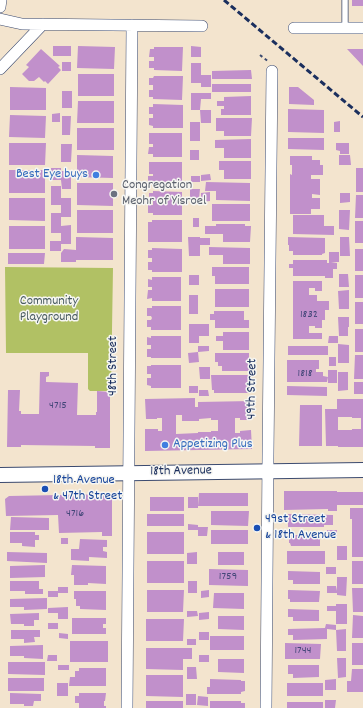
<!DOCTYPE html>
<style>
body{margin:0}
canvas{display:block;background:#f3e4ce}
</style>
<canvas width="363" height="708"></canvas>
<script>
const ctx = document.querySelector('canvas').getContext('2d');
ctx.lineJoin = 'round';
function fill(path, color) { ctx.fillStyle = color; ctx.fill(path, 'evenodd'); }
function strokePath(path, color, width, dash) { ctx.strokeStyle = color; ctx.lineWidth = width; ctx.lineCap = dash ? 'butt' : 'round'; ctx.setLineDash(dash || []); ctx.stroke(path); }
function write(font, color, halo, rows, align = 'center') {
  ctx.font = font + ' Dekko,sans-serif'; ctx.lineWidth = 3; ctx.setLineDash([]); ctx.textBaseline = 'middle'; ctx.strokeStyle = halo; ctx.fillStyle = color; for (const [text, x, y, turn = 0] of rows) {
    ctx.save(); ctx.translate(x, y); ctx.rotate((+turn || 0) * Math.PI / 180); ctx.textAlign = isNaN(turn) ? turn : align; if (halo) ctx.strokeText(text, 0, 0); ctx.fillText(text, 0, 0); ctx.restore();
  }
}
fill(new Path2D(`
 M5,267l108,1 -2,123h-21l-2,-2v-36h-82z`), '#b1c164');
fill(new Path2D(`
 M352,0h11v6h-11z
 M53,46h18v10h-18z
 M78,46l37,1 -1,22 -37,-1z
 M191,46l10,1v10h-10z
 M154,47h29l-1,24 -28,-1v-2h-5v-7h5v-4h-5l1,-8h4z
 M41,49l19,17 -2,1 3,3 -13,14 -3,-3 -1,1 -5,-5 -5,4h-5l-7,-7 7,-7 -3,-2z
 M347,49h16v17z
 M62,62h9v9h-9z
 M191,63h10v12h10v12h-10v-4h-10z
 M251,70l1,9h-40v-8z
 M78,74h36v22h-36z
 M154,76h29l-1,24 -29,-1v-2h-4v-7h4v-5h-4v-7h4z
 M212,84h39v8h-39z
 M10,87l36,1v22h-36z
 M289,87h9l16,13v5l-25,-1z
 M62,91h10v17h-10z
 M191,93h20v6h-10l-1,11h-9z
 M251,96v19h-30v-6h3v-3h-7v-5h7v-4z
 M78,101h36v22h-37z
 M153,104l30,1v23h-30v-2l-4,-1v-7h4v-4h-4v-7h4z
 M288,109l36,1v23l-36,-1z
 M200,110h11v13h-10z
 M60,113v9h-8v-8z
 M10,115l36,1 -1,22 -36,-1z
 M62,116h9l-1,19h-8z
 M216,118h36l-1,18h-27v-5h-8z
 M340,121v11h-6v-10z
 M190,122h10v19h-10z
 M77,128h37v22h-37z
 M149,133h33v24h-29v-3h-5l1,-7h4v-3h-4z
 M288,138h36v12l-36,-1z
 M251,139v19h-27v-10h-9v-8z
 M9,143h37l-1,22h-36z
 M336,143h13v11h-9v-3l-4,-1z
 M61,144h11l-1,18h-10z
 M190,150h9v10h-9z
 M77,155l36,1v22l-36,-1z
 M339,155h11l1,10h-12z
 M290,156h22v4h8v5h3v10h-12v4h9v16l-8,-1v4h8v11h-9v5h-21v-40l2,1v-10h-2z
 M219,161h32v18h-27v-9h-5z
 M149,162h33v24h-29v-2h-5v-8h5v-2h-4z
 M51,168h10v3h10v18h-9l-1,-9h-10z
 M356,168h7v24h-7z
 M9,170h36v23h-36z
 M210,174l1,6 -10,1v-6z
 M191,176h9v6h-9z
 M206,182l44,1v18l-34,-1v-9h-11z
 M77,183h36v23l-36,-1z
 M51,186h10v12h10v19h-10v9l10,-1v19h-10v7h-11v-10h11v-8h-10v-20h10v-8h-10z
 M190,189h10l-1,10h-9z
 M153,191l29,1v23h-29v-2h-5v-8h5v-4h-4v-8h4z
 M210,192v9l-9,1v-9z
 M340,193h10v9l-10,1z
 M356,195h7v23h-8z
 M9,198h36v23l-36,-1z
 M212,204h38v17h-38z
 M77,210h36v23h-36z
 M339,210h11l-1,20 -10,-1z
 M293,215h31v11h10v9l-41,-1z
 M193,218h6v9h-6z
 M152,220h30v22h-34v-20h4z
 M355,221h8v22h-8z
 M216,224h29v2h6l-1,16h-27v-8h-18v-8h11z
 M9,226h36v23h-36z
 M76,237l37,1v22h-37v2h-15v-9l3,-4 12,1z
 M188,237h12v1h10v7h-10v11h-11z
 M288,237l37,1v15l-3,1v1h-29v-4h-4v-6h-1z
 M340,237h9l1,19h-10z
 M209,247l41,1v16h-27v-9h-14z
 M152,248l30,1v23h-30v-2h-4v-8h4v-4h-4v-8h4z
 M355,249h8v22h-8z
 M329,252h10v10h-8l6,1v6h-4v9h-8v-2h-32v-8h-4v-4h4v-4h34v3h2z
 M8,253h37l-1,11h-36z
 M212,267h37v17h-34v-8h-3z
 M339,274h9l1,13h-10z
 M189,275h10v10h-10z
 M355,275h8v23h-8z
 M152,277h29v24h-29v-3l-5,1 1,-9h4v-3h-4v-8l4,1z
 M293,281h29v10h-7v-3h-6v7h8v6h12v9h-4v10h-3v8h-7v-2h-6v7h13v6h-29z
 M215,289h34v18h-34z
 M349,290v19h-10l-1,-18z
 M189,295h9v19h-9z
 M355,302h8v22h-8z
 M152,306h29v24h-30v-3h-4v-7h4l1,-2 -1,-2h-4v-8h5z
 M214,311h30v9h5v8h-34v-8h-5v-6h4z
 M338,317h11v10h-1v9h-9z
 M189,324h20v12h-10v7h-10z
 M355,329h8v23h-8z
 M223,332h26v18h-26v-9h-7v-5h7z
 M151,336h30v22h-30v-1h-4v-8h4v-4h-4v-8l4,1z
 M329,336h9v7h-10z
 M338,344l11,1v18h-11z
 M198,346h11v5l-11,1z
 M288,346h40v9h-40z
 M198,352l1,10 -10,1 -1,-10z
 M215,353h34v18h-27v-5h-4v-4h-3z
 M355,355h8v24h-9z
 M329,357h7v9h-7z
 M287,360h32v9h-3v3h7v4l5,1 -1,5h-40z
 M151,365h30v23h-30v-2l-4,-1v-7h4v-4h-4v-8h4z
 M199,367h11v12h-10z
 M328,370h9v13h-9z
 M40,372h9v4l-3,1v5l32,1 -1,32h19v-3h1v-21l13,1v56h-15v-2l-74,-1v2h-14l1,-57h12l-1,21h2v3h18z
 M338,372h10v18l-10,1z
 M211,375h38v18h-35v-3h-2z
 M354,382h9v12h-9z
 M189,386h9v7h-9z
 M287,386l40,1v9l-40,-1z
 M199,390h9l1,6h-10z
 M195,398v9h3v-5l54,-1v19h-12v-2h-5v15h5v-2l11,-1 1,19 -107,2v-22h13v2h4v-13h-5v1h-11l-1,-20zM176,415h6v6h17v-2l12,-1v2h7v11h-7v1h-13v1l-22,1z
 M337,399h26v48h-25v-1h-12l-1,-37h12zM338,417h14v1h9v11h-9v1h-14z
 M300,405h22v41h-23z
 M284,491h53v1h26v13h-26v6h-9v-2l-44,1z
 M199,493h49v13h-50z
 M112,494v42h-10v-4l-43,1 -1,-18 -52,1 -1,-17 4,-3z
 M150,497h34v14h-34z
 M188,497h10v11h-10z
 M350,508h13v49h-11v-38h-2z
 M211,511h38l-1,15 -37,-1z
 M147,514h37v12h-37z
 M288,514l45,1v10h-9v2h-36z
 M11,517l38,1v12h-39z
 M188,524l10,1v2h10l-1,9h-9v-6h-10z
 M211,530h37v14h-37z
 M327,530h10v6h-10z
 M10,532h25v3h4v5h-4v7l-13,-1v-3h-12z
 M147,532h37v22h-37z
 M289,535h31v11h-29l-1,-3h-1z
 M61,538h7v6h-7z
 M80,539l27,1v7h-4v4l4,1v6l-18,-1v4l-18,-1v-11h8z
 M337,546h10v14h-10z
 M287,551h38v13h-38z
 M7,552l40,1v10l-40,-2z
 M197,552v12h-10v-11z
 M218,552h26v13h-26z
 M147,561h37v22h-37z
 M352,561h11v23h-11z
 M45,565v12l-35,1v-12z
 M72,565l34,1v18l-18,-1v2h-14v-10h-3z
 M326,567h10v7h-10z
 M209,569l39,1v16l-39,-1z
 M288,571l32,1v12h-27v-4h-5z
 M337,577h10l-1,19 -9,-1v-2h-10v-7h9l1,5z
 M10,581h29v8h4v5h-18v-3h-15z
 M188,581h9v12h-9z
 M58,587h10v6h-10z
 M352,588h11v24h-10z
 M147,590h37l-1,22h-36z
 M209,590v7l-8,1v-7z
 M288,590l32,1 -1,11h-29v-3h-2z
 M48,591h10v6h-10z
 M74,591h32v19l-26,-1v-3h-4v-7h-2z
 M214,593h30v16l-31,-1z
 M47,598v11l-23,1v-3h-14v-8z
 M336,604h11v20h-11v-13h-9v-5h9z
 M68,607v12h-10v-6h-10v-5z
 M288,609l31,1v11h-26v-4h-5z
 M187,611h10l1,5 -11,1z
 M209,612v7l-10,1v-7z
 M39,613v7h-5v6h-10v-2h-13l-1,-10z
 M353,615l10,1v22h-11z
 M218,616h26v14l-26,-1z
 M72,618h34v6h-3v4h3v6h-34z
 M146,619h38l-1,22h-37z
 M48,623h10v6h-10z
 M326,624l10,1v5l-9,-1v10l-34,1v-5h-5v-6l37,-1z
 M346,629v22h-9l-1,-21z
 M11,630h29v7h-6l1,5 -11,1v-4h-13z
 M199,632h10v8h-10z
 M59,633l9,1v5l-9,-1z
 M210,636h34v14h-34z
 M187,639h9v6h-9z
 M70,641h38v21h-38z
 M285,643l36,1 -1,15h-35z
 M352,643h11v22h-11z
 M43,645v14l-19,-1v-2h-14v-10z
 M146,648h46v11h-9v11l-37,-1z
 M48,655h9v6h-10z
 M199,655h10v7h-10z
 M337,658h9v19l-8,1z
 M218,659h26v14l-26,-1z
 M8,662h37v13l-37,-1z
 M58,665h11v5h-11z
 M288,665h31v12l-26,1v-4h-5z
 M187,667h9l1,12h-10z
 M79,668h27v18h-37l1,-9h5v-6h4z
 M352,669h11v23h-16v-11h4z
 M146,675h37v22l-37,-1z
 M8,678h36v13h-36z
 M210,679l31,1v1h4v10l-4,1v2h-34v-7h3z
 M336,679v11h-11v-10z
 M57,683h11v13h-11z
 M287,683h36v13h-36z
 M10,693l31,1v7h-7l-1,5h-9v-2h-14z
 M79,693h27l-1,8h-1v5h2v2h-27v-5h-4v-7h4z
 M186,694h10v11h-10z
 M198,696l10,1v9l-11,-1z
 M325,700h11l-1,8h-10z
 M146,701h37v7h-37z
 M210,701h31v2h4v5h-35z
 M287,702h36v6h-36z`), '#c190cb');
const service = new Path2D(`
 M345,0v28`);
const minor = new Path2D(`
 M0,7l1,-7
 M0,19l22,5 180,2
 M294,28h69
 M0,69l43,-45
 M127,708l5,-683
 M266,708l2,-253 4,-384`);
const tertiary = new Path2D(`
 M0,475l363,-5`);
strokePath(service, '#3b4a6f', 7);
strokePath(minor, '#3b4a6f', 12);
strokePath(tertiary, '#3b4a6f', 16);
strokePath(new Path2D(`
 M260,55l9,7`), '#3b4a6f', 2, [3, 3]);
strokePath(service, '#fff', 5.5);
strokePath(minor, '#fff', 11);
strokePath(tertiary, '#fff', 14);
strokePath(new Path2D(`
 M224,0l139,117`), '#1b2f5e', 3, [6, 3]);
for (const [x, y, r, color] of [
 [96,175,4,"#3f7fe0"],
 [114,194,4,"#6b7280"],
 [165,445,4,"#3f7fe0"],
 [45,489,4,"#1a4fb4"],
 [257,528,4,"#1a4fb4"]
]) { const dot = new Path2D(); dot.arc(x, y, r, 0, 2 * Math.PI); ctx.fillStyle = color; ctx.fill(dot); strokePath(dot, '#f6f6f2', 1.5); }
write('12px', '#444779', null, [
 ["1832",309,315],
 ["1818",305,374],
 ["4715",58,406],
 ["4716",75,514],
 ["1759",228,577],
 ["1744",303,651]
]);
write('14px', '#366cbe', '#f6f6f2', [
 ["Best Eye buys",88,175],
 ["Appetizing Plus",173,445,"left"]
], 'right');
write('14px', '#5b616d', '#f6f6f2', [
 ["Congregation",122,186],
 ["Meohr of Yisroel",122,202]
], 'left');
write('14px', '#485b60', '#f6f6f2', [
 ["Community",49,302],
 ["Playground",49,318]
]);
write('14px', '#1b2f5e', '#f6f6f2', [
 ["48th Street",114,366,-90],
 ["49th Street",253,389,-89],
 ["18th Avenue",181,472,-1]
]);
write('14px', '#164399', '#f6f6f2', [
 ["18th Avenue",53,481],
 ["& 47th Street",53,497],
 ["49st Street",265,520],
 ["& 18th Avenue",265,536]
], 'left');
</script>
